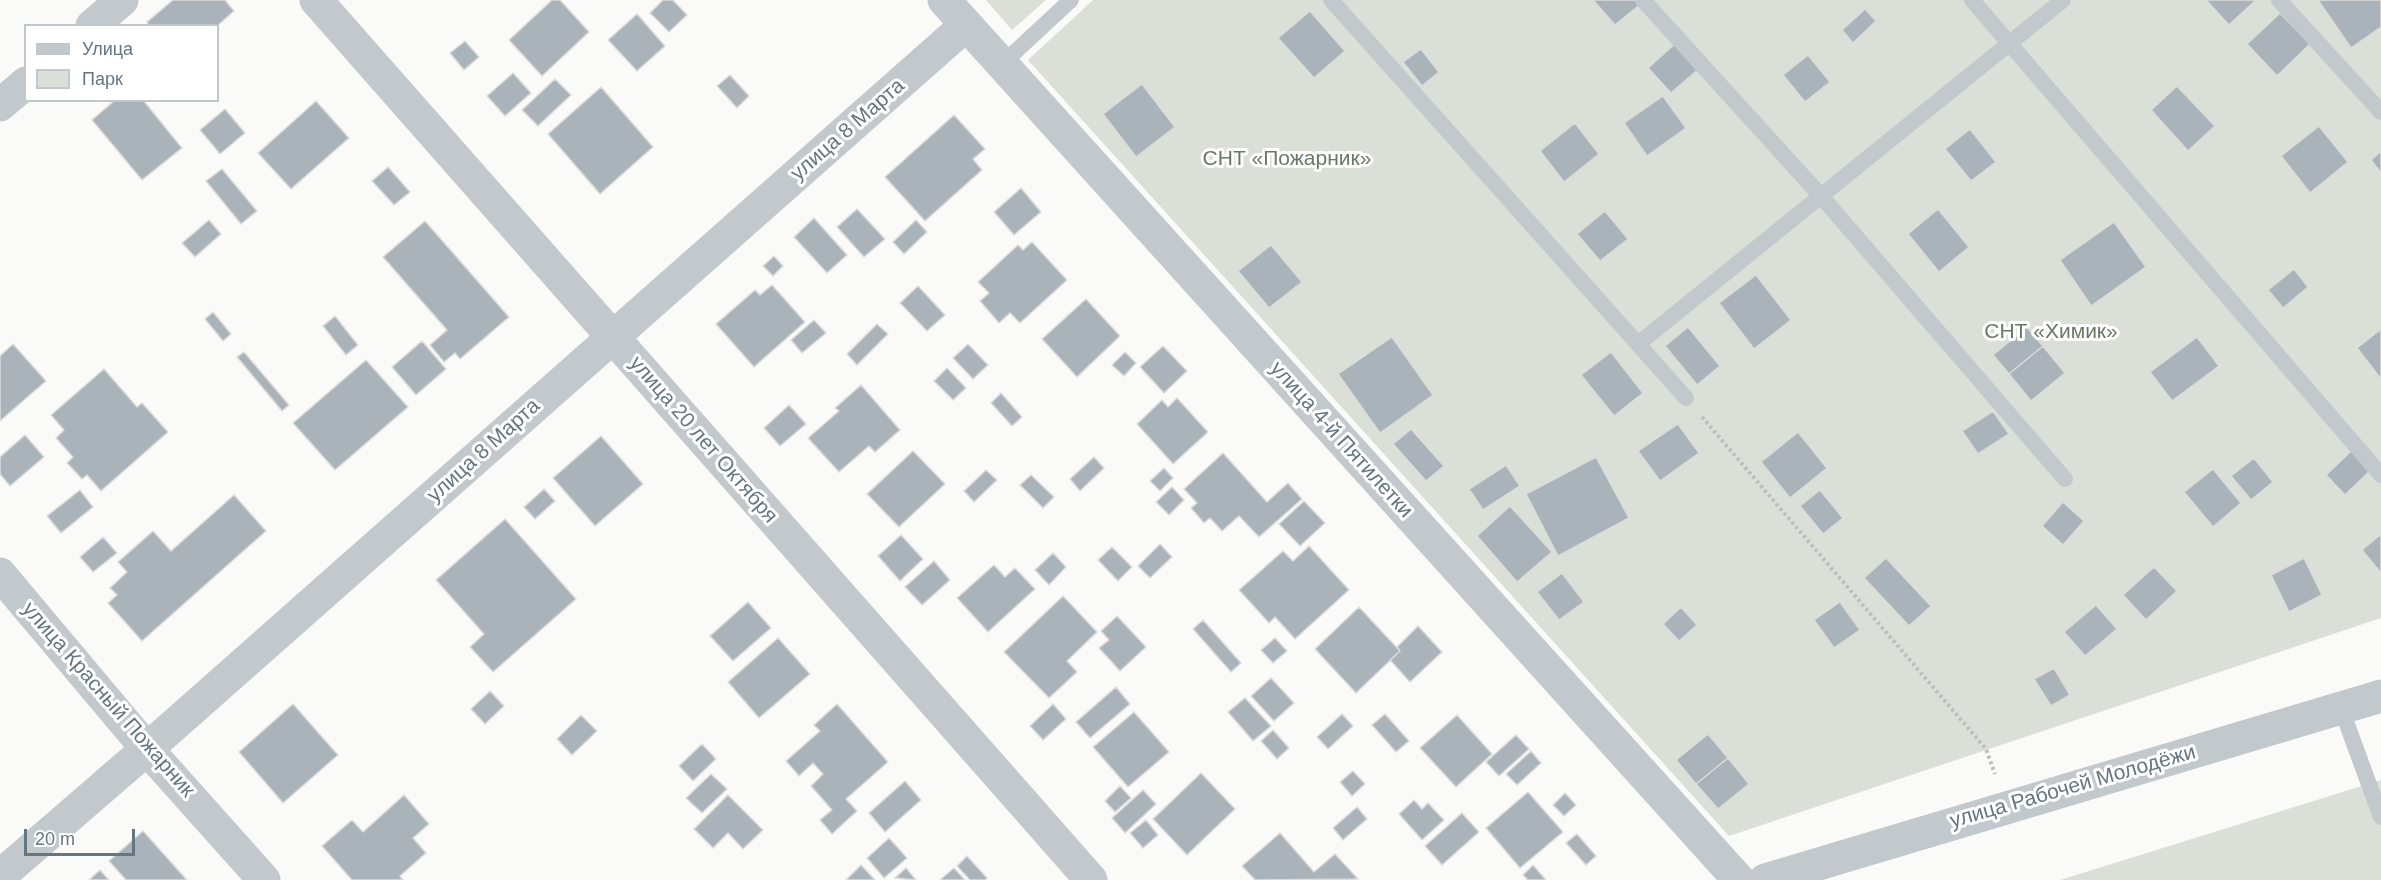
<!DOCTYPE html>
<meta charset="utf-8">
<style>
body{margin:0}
#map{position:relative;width:2381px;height:880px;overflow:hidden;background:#fafaf8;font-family:Helvetica,sans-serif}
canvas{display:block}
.legend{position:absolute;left:24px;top:24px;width:195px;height:78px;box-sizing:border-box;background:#fff;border:2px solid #c1c8cd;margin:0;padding:8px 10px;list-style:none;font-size:18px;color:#657683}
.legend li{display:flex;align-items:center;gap:12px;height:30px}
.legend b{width:30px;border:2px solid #c1c8cd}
.scale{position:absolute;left:24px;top:829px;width:111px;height:27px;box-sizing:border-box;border:3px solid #657683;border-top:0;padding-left:8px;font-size:18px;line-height:21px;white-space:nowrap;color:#657683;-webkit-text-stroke:4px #fff;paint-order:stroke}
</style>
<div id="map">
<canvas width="2381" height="880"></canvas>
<ul class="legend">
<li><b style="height:8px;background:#c3c8cc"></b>Улица</li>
<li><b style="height:16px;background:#dadfd7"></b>Парк</li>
</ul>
<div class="scale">20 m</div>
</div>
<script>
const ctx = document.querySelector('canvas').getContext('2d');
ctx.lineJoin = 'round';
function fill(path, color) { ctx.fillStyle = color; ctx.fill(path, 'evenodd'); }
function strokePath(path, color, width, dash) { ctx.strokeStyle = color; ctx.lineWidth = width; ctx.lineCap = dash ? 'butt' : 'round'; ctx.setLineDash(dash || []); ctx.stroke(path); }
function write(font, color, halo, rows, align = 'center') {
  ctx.font = font + ' Helvetica,sans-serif'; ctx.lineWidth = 6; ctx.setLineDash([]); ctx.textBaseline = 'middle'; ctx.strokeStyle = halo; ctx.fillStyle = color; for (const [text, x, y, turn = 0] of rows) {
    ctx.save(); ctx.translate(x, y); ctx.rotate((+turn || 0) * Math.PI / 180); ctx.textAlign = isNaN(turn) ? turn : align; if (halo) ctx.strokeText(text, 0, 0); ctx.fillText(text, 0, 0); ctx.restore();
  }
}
fill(new Path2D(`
 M986,0h60l-34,30z
 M1093,0h1288v618l-652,218 -701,-776z
 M2381,780v100h-321z`), '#dadfd7');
const building = new Path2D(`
 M173,0h52l9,11 -17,15h-68l-2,-4z
 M552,0h8l29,32 -47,44 -33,-36z
 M663,0h10l14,15 -18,17 -19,-19z
 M1593,0h46l3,3 -27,22z
 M2206,0h50l-27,25z
 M2318,0h63v27l-30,21z
 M1865,9l11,12 -23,22 -11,-13z
 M1310,11l35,40 -31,27 -36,-40z
 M2280,13l30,31 -33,32 -30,-32z
 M637,14l28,32 -28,25 -29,-31z
 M465,41l14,16 -15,13 -14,-17z
 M1678,41l23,26 -30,26 -23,-25z
 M1421,49l18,23 -17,14 -19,-24z
 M1808,55l22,27 -25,20 -22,-27z
 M513,73l18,20 -26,23 -18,-20z
 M730,75l19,21 -12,12 -20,-22z
 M555,79l16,16 -33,31 -16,-16z
 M1142,84l33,43 -39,30 -33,-43z
 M2177,86l38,40 -27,25 -37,-41z
 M601,87l52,60 -53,47 -52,-60z
 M1663,96l23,32 -39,28 -23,-33z
 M115,100h28l39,48 -40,32 -50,-60z
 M316,101l33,37 -58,51 -33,-36z
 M225,109l20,24 -25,21 -20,-24z
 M954,115l31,34 -12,10 9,11 -57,51 -40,-44z
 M1575,123l24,31 -35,28 -24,-31z
 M2319,126l29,36 -38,31 -29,-37z
 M1970,129l26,33 -25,19 -26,-32z
 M2381,151v22l-10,-13z
 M388,167l22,25 -16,13 -22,-24z
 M222,169l35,42 -16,13 -35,-43z
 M1021,188l20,24 -27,23 -20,-23z
 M857,209l28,30 -21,18 -27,-30z
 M1938,209l31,38 -30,25 -31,-38z
 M1605,211l23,28 -28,22 -23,-27z
 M814,218l33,37 -20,18 -33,-36z
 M209,220l12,14 -26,23 -13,-14z
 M916,220l11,12 -23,22 -11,-12z
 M425,221l84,96 -49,42 -5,-6 -11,9 -14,-17 17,-15 -64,-73z
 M2114,222l32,45 -55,39 -31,-46z
 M1032,242l35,38 -47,43 -10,-10 -11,10 -19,-22 9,-8 -11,-11 40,-37 5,5z
 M1271,245l31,37 -33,26 -31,-37z
 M774,256l9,10 -10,10 -10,-10z
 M2294,269l14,18 -25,21 -15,-18z
 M1756,275l35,45 -37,29 -35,-46z
 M772,285l33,37 -51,45 -38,-43 39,-34 5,5z
 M918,286l27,29 -18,16 -27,-28z
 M1086,299l34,37 -43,41 -35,-38z
 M213,312l18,22 -8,7 -18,-22z
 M335,316l23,29 -12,10 -23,-29z
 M814,320l12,13 -24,20 -11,-13z
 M877,324l11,10 -31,31 -10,-11z
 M1688,327l32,39 -23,19 -32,-39z
 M2027,327l16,19 -34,28 -16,-19z
 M2381,329v50l-24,-31z
 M1392,337l41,58 -53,38 -42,-59z
 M2197,337l22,29 -47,35 -22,-29z
 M422,341l24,28 -30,26 -24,-28z
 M13,344l33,37 -46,40v-65z
 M968,344l20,21 -15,14 -20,-21z
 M1163,346l24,25 -23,22 -24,-26z
 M2043,346l22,27 -34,28 -22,-27z
 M244,352l45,53 -7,6 -45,-54z
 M1125,352l11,11 -12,13 -12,-11z
 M1611,352l32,41 -29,23 -33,-41z
 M366,360l42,47 -73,63 -42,-47z
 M947,368l19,20 -13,12 -19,-19z
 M104,369l33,38 5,-4 26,29 -67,59 -14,-16 -5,4 -15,-16 6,-6 -17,-19 8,-8 -13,-15z
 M861,385l39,45 -25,22 -6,-6 -30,26 -31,-34 31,-27 -4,-3z
 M1001,393l21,24 -10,9 -21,-23z
 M1177,398l31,34 -35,32 -36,-40 25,-24 6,7z
 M789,405l17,19 -26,22 -16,-18z
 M1993,411l16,23 -31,20 -16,-23z
 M1678,424l21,29 -39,28 -22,-30z
 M1411,429l33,37 -18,15 -33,-37z
 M1798,432l29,36 -37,30 -29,-36z
 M25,435l19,22 -34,29 -10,-12v-17z
 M601,436l42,48 -48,42 -42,-48z
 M913,451l32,33 -46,43 -32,-33z
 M2351,451l19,20 -25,24 -19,-20z
 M1223,453l44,49 21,-19 14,16 -43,38 -20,-21 -17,15 -12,-13 -6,5 -13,-15 6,-5 -13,-14z
 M1094,457l10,11 -24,23 -10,-12z
 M1596,457l33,61 -71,38 -32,-62z
 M2254,458l19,24 -22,18 -20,-24z
 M1506,465l14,21 -37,24 -14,-21z
 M1164,468l9,10 -13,13 -10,-10z
 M2213,469l28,34 -28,24 -29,-35z
 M986,470l11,10 -23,22 -10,-11z
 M1031,475l23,22 -11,11 -23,-23z
 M1172,487l12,13 -15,15 -13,-13z
 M544,489l11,12 -20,18 -11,-12z
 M80,490l13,17 -32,26 -14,-17z
 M1820,490l23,28 -20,16 -23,-28z
 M234,495l32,36 -124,110 -34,-38 9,-8 -7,-7 17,-16 -9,-10 35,-31 18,20z
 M1304,501l21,22 -25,23 -21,-22z
 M2063,502l21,19 -21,24 -21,-19z
 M1510,506l42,46 -35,30 -40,-46z
 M505,519l71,80 -83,73 -23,-25 14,-13 -48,-54z
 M901,535l22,24 -23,22 -22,-25z
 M2380,535l1,2v36l-19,-23z
 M103,537l14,16 -24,19 -13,-15z
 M1160,544l12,13 -22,21 -12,-12z
 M1309,546l40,44 -54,49 -20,-22 -6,6 -30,-33 44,-39 10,10z
 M1112,547l20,20 -14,14 -20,-21z
 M1053,553l13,14 -17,18 -14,-15z
 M1886,558l45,48 -22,20 -45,-48z
 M2304,558l18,37 -33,17 -18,-37z
 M934,561l16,19 -28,25 -17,-18z
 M994,565l11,12 10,-9 20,21 -47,43 -31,-34z
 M2154,567l23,24 -31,29 -23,-25z
 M1562,573l22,29 -25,18 -22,-28z
 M1063,596l34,36 -30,29 10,11 -28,26 -45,-46z
 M748,602l23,26 -38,33 -23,-25z
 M1840,602l20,28 -26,18 -20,-28z
 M2096,605l21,24 -32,27 -21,-24z
 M1359,607l41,44 -44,42 -41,-44z
 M1681,607l16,18 -18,16 -16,-17z
 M1117,616l29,31 -26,24 -21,-23 10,-8 -8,-9z
 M1203,620l38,43 -10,9 -38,-43z
 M1418,626l24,26 -32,30 -20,-22 10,-9 -3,-4z
 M778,638l32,36 -51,44 -31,-36z
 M1275,638l12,13 -14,12 -12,-13z
 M2054,668l16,27 -19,11 -17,-27z
 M1271,678l23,25 -20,18 -23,-25z
 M1116,687l14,17 -40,34 -14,-16z
 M490,691l14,15 -19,18 -14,-15z
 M1245,698l26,28 -18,15 -25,-29z
 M293,704l45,51 -55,48 -44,-51z
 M837,704l51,58 -42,37 11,12 -25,23 -12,-14 12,-10 -21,-24 12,-12 -10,-11 -14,13 -13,-15 34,-30 -6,-6z
 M1053,704l13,15 -23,21 -13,-14z
 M1134,712l35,40 -41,35 -35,-40z
 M1342,714l11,12 -25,23 -11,-12z
 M1385,714l24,27 -13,11 -24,-27z
 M581,715l16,16 -25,24 -15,-16z
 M1457,715l35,39 -36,33 -36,-39z
 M1273,730l16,18 -12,11 -16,-18z
 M1708,734l20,24 -32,26 -20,-24z
 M1516,735l13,14 -30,27 -13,-14z
 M702,744l14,15 -23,22 -14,-15z
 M1531,751l10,12 -24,22 -11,-11z
 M1728,758l21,26 -31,25 -22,-25z
 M1353,771l12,13 -13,12 -12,-14z
 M1201,773l34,36 -48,46 -34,-36z
 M711,774l16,15 -25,24 -16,-15z
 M905,781l16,19 -36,32 -16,-19z
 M1120,786l11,12 -16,14 -10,-11z
 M1143,790l13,14 -31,29 -13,-15z
 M1528,792l35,40 -43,36 -34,-40z
 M1565,793l11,12 -12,11 -11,-11z
 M404,795l25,29 -16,14 13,15 -26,23 3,4h-51l-30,-34 30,-26 11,12z
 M728,795l35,35 -20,19 -15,-16 -15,15 -19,-19z
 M1414,800l8,9 6,-6 16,17 -22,20 -23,-26z
 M1357,807l10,12 -24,21 -10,-12z
 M1462,813l17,19 -37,33 -17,-19z
 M1146,820l12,15 -15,13 -13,-15z
 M143,831l44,49h-61l-17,-19z
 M1280,833l34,39 21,-18 23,25 -103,1 -13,-14z
 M1577,834l19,22 -10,9 -20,-22z
 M889,838l18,20 -23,20 -17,-20z
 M967,856l20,22 -2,2h-15l-13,-14z
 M861,865l14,15h-29z
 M1533,865l13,15h-18l-5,-5z
 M906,868l10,12 -21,-2z
 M954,868l11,12h-23l-1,-1z
 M100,870l9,10h-20z`);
fill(building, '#aab3b9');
strokePath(building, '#dcdcda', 1.5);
strokePath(new Path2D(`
 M1702,417l284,332 9,25`), '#bbbfc2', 4, [3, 3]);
strokePath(new Path2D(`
 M1331,0l355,398
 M1643,0l178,196 244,283
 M1972,0l409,475
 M2279,0l102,112
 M1001,65l70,-65
 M1638,344l425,-344
 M2341,708l40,109`), '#c3c8cc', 16);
strokePath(new Path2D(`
 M316,0l775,880
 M944,0l795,880
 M92,26l30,-26
 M0,105l26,-22
 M0,574l147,175 117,131
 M0,876l147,-127 819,-724
 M1765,880l616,-184`), '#c3c8cc', 33);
write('21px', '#657683', '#fff', [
 ["улица 8 Марта",848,130,-41],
 ["улица 20 лет Октября",703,440,49],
 ["улица 4-й Пятилетки",1341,440,48],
 ["улица 8 Марта",484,451,-42],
 ["улица Красный Пожарник",108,700,49],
 ["улица Рабочей Молодёжи",2073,787,-16]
]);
write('21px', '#687a64', '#fff', [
 ["СНТ «Пожарник»",1287,159],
 ["СНТ «Химик»",2051,332]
]);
</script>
